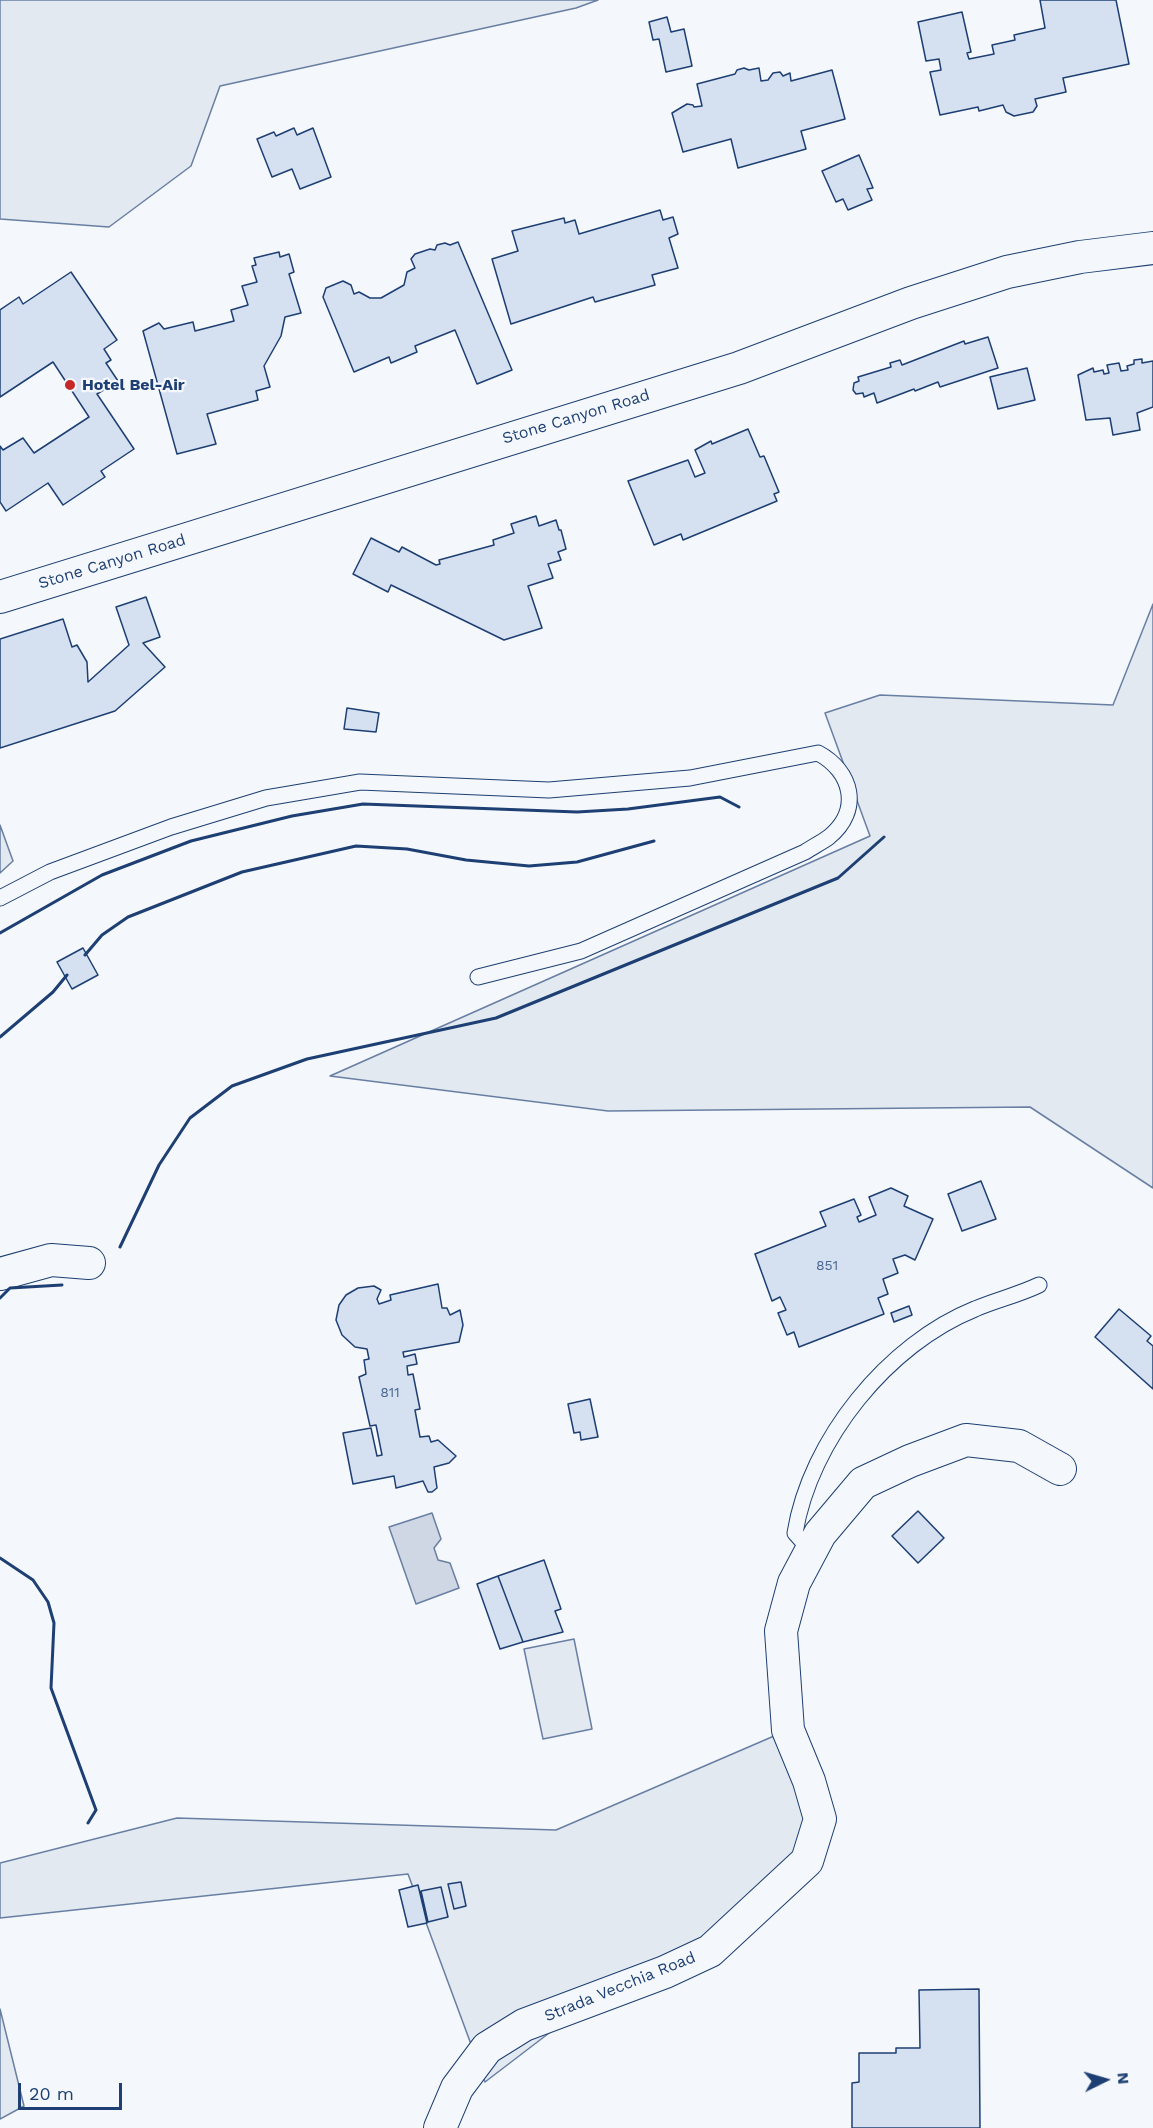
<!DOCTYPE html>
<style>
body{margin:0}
#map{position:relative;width:1153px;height:2128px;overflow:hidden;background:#f4f7fb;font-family:"Work Sans",sans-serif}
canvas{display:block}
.north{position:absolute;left:1075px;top:2050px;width:60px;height:60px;-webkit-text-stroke:4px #f4f7fb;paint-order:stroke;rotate:85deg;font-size:16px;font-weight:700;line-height:24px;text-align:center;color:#1d3f73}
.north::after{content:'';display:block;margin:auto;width:21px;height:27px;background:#1d3f73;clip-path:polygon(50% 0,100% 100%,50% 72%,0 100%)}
.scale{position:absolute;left:18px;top:2083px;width:104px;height:27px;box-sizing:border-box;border:3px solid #1d3f73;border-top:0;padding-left:8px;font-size:18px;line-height:21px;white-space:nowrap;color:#1d3f73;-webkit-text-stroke:4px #f4f7fb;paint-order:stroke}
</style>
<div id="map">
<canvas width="1153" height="2128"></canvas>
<div class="north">N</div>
<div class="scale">20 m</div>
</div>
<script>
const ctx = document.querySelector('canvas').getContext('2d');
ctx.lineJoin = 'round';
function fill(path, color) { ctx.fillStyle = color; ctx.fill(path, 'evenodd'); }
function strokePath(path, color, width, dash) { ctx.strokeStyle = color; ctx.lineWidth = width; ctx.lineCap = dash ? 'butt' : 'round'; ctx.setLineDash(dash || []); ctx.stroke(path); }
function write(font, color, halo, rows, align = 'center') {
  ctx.font = font + ' "Work Sans",sans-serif'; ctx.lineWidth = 4.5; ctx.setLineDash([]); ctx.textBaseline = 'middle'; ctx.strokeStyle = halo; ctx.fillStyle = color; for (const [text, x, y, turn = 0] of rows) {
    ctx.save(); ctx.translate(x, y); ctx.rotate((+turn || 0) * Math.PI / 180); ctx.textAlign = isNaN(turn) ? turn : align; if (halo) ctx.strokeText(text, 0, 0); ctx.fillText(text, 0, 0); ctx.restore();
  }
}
const green = new Path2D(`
 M0,0h598l-22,8 -356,78 -29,80 -82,61 -109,-8z
 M1153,604v584l-123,-81 -422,4 -278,-35 540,-240 -45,-123 55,-18 233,10z
 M0,825l13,36 -13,12z
 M574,1639l18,90 -49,10 -19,-90z
 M788,1730l32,89 -69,93 -160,89 -106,81 -77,-208 -408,44v-55l177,-45 379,12z
 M0,2009l24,97 -24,13z`);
fill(green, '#e3e9f0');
strokePath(green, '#687fa3', 1.5);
const water = new Path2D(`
 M432,1513l9,26 -7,9 4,12 12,3 9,25 -43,16 -27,-77z`);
fill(water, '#cfd7e4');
strokePath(water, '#687fa3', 1.5);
const building = new Path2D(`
 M1040,0h76l13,64 -66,14 3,14 -31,7 2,7 -4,6 -19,4 -8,-4 -3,-7 -24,6 -1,-4 -38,8 -10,-43 11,-2 -2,-11 -13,2 -8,-39 44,-10 9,40 -4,1 2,6 25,-5 -2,-9 23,-5 -1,-5 31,-7z
 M667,17l4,15 13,-3 8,37 -26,6 -7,-33 -6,1 -4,-18z
 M744,68l5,2 10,-2 2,13 7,-1 5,-7 7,-1 3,4 7,-3 1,8 41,-11 13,49 -44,12 5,18 -68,19 -7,-29 -48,13 -11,-39 15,-9 6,1 1,2 8,-1 -5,-22 38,-10 2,-4z
 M294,128l3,7 16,-7 18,49 -31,12 -8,-20 -20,8 -15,-38 17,-7 2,4z
 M859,155l14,33 -6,1 5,11 -24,10 -5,-11 -7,3 -14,-31z
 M660,210l3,10 10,-3 5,17 -9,4 9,30 -26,7 3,10 -60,17 -2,-5 -82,27 -19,-65 26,-8 -6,-20 52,-13 1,5 10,-3 4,14z
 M458,242l54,128 -35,14 -22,-54 -40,16 2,6 -26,11 -2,-6 -35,15 -31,-75 3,-9 17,-7 8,4 3,9 5,-2 11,6h11l23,-13 3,-13 8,-4 -4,-9 4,-5 15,-5 5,1 2,-5 8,-2 5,2z
 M279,252l1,5 9,-3 5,18 -5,2 12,39 -16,4 -4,19 -17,30 6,21 -14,4 2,9 -51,14 9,30 -39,10 -34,-123 16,-8 5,6 29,-7 2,9 39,-10 -3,-11 17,-5 -6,-19 15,-4 -5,-16 4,-1 -2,-7z
 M71,272l46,68 -13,9 7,11 -5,3 12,18 -21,13 37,55 -33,22 4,6 -42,28 -15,-22 -42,28 -6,-9v-56l3,4 20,-12 11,15 55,-36 -36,-55 -53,35v-87l19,-13 4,7z
 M988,337l10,31 -58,19 -2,-5 -23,9 -1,-2 -37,14 -3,-10 -10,4 -1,-4 -7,1 -3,-4 1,-7 5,-2 -1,-4 33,-10 -1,-4 10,-3 2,5 62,-24 1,3z
 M1142,359v4l11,-2v46l-16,6 3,17 -27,5 -3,-17 -24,2 -8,-45 15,-7 1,4 9,-2 1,4 5,-1 -2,-8 12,-2 2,8 7,-1 -1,-4 7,-2v-4z
 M1027,368l8,32 -37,9 -8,-32z
 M748,429l12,28 4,-1 15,36 -5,2 3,7 -94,39 -2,-6 -27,11 -26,-64 60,-21 7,17 10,-4 -10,-23 16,-9 1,3z
 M536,516l3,10 17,-6 3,10h2l5,19 -8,3 3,8 -13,4 5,14 -25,8 14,42 -38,12 -113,-55 -3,7 -35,-18 18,-36 28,14 3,-5 34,18 4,-1 -1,-4 55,-15 -1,-5 21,-7 -3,-9z
 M146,597l14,40 -17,6 22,24 -50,44 -115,37v-109l63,-20 9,28 5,-2 10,17 1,20 41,-37 -13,-38z
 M347,708l32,5 -3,19 -32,-3z
 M83,948l15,27 -26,14 -15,-27z
 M981,1181l15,38 -34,12 -14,-37z
 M891,1188l17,8 -4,10 29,13 -18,41 -10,-5 -12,4 5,14 -15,6 5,15 -10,4 6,16 -85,33 -5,-15 -7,3 -9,-22 8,-3 -6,-13 -8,4 -17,-47 71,-28 -6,-14 34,-13 7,16 -4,2 2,5 17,-7 -7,-18z
 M438,1284l4,24h5l3,7 10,-5 3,15 -4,17 -56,10 1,5 11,-3 2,10 -10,2 1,9 5,-1 7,35 -5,1 5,27 9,-1 2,6 7,-2 18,16 -7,7 -15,4 3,21 -5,4h-4l-5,-11 -27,7 -2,-12 -41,8 -10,-51 28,-5 6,28 5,-1 -6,-30 -6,1 -11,-49 7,-3 -2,-14 5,-1 -2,-10 -12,-2 -13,-12 -6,-15 3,-15 7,-10 12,-7 16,-2 7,4 -4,9 2,5 12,-4 -1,-5z
 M909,1306l3,9 -18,7 -3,-9z
 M1119,1309l32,27 -4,5 6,5v43l-58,-52z
 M590,1399l8,38 -17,3 -1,-8 -6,1 -6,-29z
 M918,1511l26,27 -26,25 -26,-27z
 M544,1560l17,49 -6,2 8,21 -40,10 -25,-66z
 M498,1576l25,66 -23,7 -23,-65z
 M461,1882l5,24 -12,3 -6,-25z
 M418,1885l9,38 -19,4 -9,-37z
 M441,1887l7,30 -20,5 -7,-31z
 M979,1989l1,139h-128v-45l7,-1v-29h37v-5h24l-1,-58z`);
fill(building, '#d5e0f0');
strokePath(building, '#1d3f73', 1.5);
const service = new Path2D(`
 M0,898l50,-26 121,-45 95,-29 94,-16 189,8 141,-12 128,-25c34,18 44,57 11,84 -8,6 -17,10 -24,15l-224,99 -103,26
 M811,1551l-16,-18c15,-93 93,-189 180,-224 21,-9 43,-14 64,-24`);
const minor = new Path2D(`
 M0,597l739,-229 172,-65 96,-31 73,-15 73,-9
 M0,1274l51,-14 38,3
 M440,2128l17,-40 30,-40 37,-23 141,-53 45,-21 97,-90 13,-42 -11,-38 -21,-51 -7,-99 13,-48 26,-49 43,-51 47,-22 56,-21 53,6 41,23`);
strokePath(service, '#1d3f73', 17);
strokePath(minor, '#1d3f73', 34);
strokePath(service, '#f4f7fb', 15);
strokePath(minor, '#f4f7fb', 32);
strokePath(new Path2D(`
 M0,933l102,-58 89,-34 101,-25 71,-12 214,8 51,-3 92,-12 19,10
 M85,955l17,-20 26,-18 114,-45 114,-26 51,3 59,11 63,6 48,-4 77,-21
 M0,1037l53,-45 14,-17
 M120,1247l39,-82 31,-47 42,-32 75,-27 189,-41 342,-140 46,-41
 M0,1298l10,-10 52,-3
 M0,1558l33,22 15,22 6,21 -3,65 45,122 -8,13`), '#1d3f73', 3);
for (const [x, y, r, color] of [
 [70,385,6,"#c62828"]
]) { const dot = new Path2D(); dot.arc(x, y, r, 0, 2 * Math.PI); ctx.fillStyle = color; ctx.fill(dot); strokePath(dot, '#f4f7fb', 2); }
write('14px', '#4b6792', null, [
 ["851",827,1266],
 ["811",390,1393]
]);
write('bold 16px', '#1d3f73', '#f4f7fb', [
 ["Hotel Bel-Air",82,385]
], 'left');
write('16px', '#1d3f73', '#f4f7fb', [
 ["Stone Canyon Road",576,417,-17],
 ["Stone Canyon Road",112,562,-17],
 ["Strada Vecchia Road",620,1987,-22]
]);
</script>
